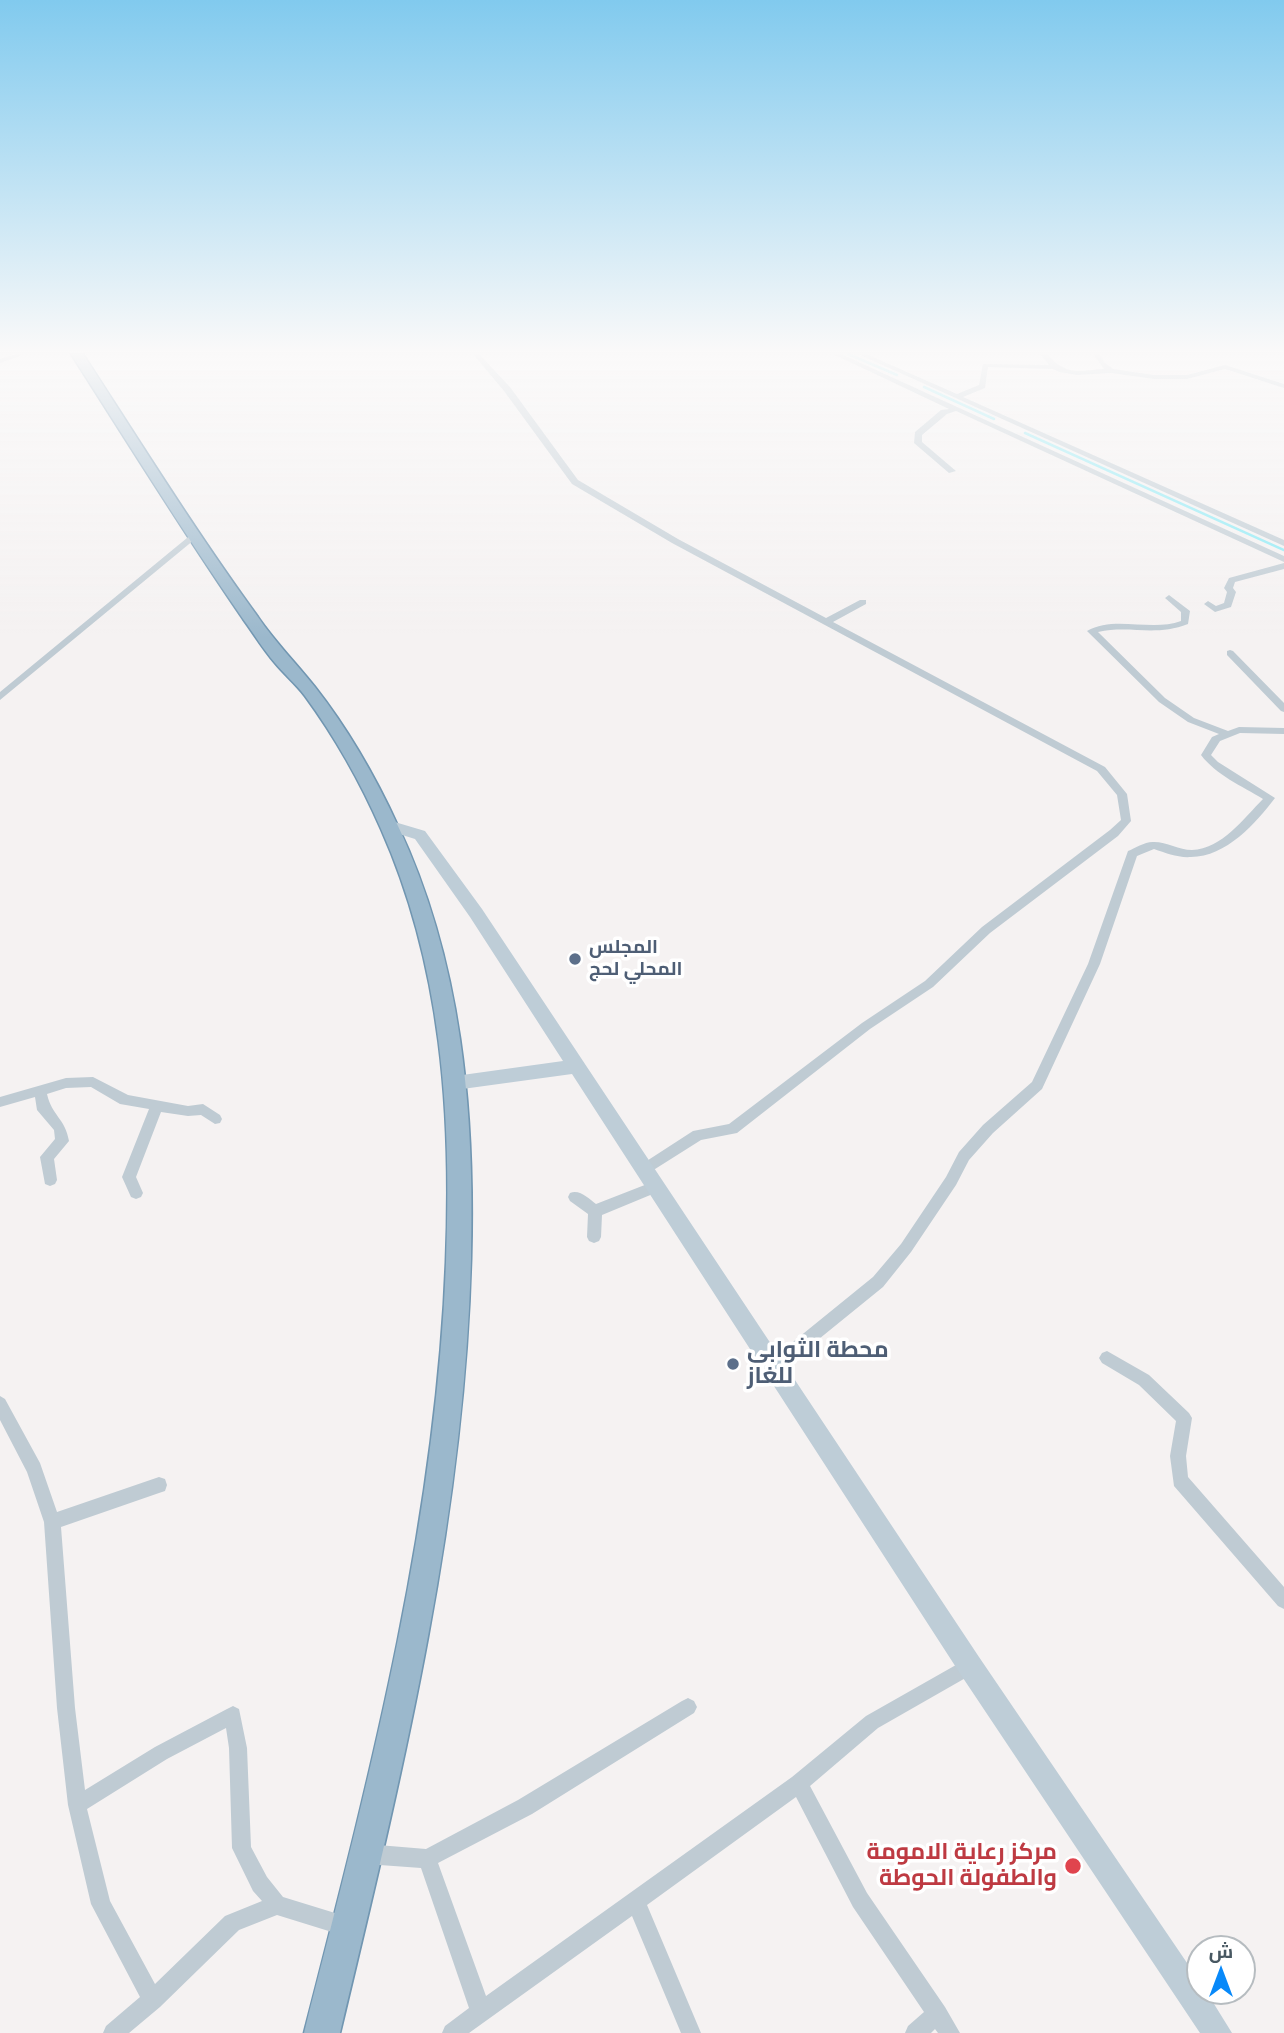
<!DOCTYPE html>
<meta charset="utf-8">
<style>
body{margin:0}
#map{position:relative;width:1284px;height:2033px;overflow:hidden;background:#f5f2f2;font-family:"Archivo Narrow",Cairo,sans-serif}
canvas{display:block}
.north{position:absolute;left:1186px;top:1935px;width:70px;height:70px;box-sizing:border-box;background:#fff;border:2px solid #b6bcc0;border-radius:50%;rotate:0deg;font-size:19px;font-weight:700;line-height:28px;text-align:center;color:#485862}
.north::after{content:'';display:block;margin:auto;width:24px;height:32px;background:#0889f9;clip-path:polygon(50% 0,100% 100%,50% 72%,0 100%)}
</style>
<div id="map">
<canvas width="1284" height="2033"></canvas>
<div class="north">ش</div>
</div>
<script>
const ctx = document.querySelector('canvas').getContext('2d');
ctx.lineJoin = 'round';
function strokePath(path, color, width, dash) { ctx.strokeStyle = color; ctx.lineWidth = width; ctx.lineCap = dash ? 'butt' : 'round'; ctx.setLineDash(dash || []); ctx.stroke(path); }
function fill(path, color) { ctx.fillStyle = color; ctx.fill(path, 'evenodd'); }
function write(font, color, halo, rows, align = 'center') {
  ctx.font = font + ' "Archivo Narrow",Cairo,sans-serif'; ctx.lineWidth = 7; ctx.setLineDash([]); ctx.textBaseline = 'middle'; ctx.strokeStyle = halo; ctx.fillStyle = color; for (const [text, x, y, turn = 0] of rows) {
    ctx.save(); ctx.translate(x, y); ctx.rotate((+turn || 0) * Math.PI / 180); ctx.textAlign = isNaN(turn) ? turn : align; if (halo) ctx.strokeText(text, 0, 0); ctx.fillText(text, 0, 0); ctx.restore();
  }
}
strokePath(new Path2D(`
 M848,354l49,21
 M924,387l70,32
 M1025,433l259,117`), '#87eaf6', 2.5);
const trunk = new Path2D(`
 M71,354h12c57,88 113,178 175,263 17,25 38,46 57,70 33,42 61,91 83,139 64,136 77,286 73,433 -7,263 -70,519 -131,774h-36c65,-253 132,-508 142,-771 6,-147 -4,-296 -65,-433 -20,-46 -46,-92 -76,-133 -9,-12 -21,-22 -30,-33 -12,-14 -21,-29 -32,-44 -60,-87 -115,-176 -172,-265z`);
strokePath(trunk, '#7196b1', 3);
fill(new Path2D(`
 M16,354h9l-25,9v-4z
 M473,354h6l31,33 68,93 100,59 148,79 34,-18h6v4l-33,18 272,145 22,27 4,27 -13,15 -128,97 -57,54 -63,42 -133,104 -36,7 -57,36 -5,-2 -2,-4 2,-4 54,-35 36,-7 133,-101 63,-42 57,-54 128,-97 11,-10 -4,-25 -20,-24 -425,-228 -100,-59 -68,-93z
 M833,354h8l443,202v6l-328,-151 -9,3 -25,21v7l34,29 -7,2 -35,-30 1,-11 26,-22 8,-1z
 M858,354h8l91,40 22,-9 4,-21 66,1 -9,-11h7c20,22 29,17 57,15l-11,-15h6l6,9 8,6 41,6h33l38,-10 59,19v4l-59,-19 -38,10h-33l-43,-6 -34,2 -18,-3 -6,-3 -65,-2 -3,21 -22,9 321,143v6z
 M193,533l7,2 -200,165v-8z
 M1284,563v6l-49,13 -2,6 3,4 -5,15 -16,5 -11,-8 4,-3 8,5 8,-3 3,-11 -3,-4 5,-10z
 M1169,595l21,16 -2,13c-33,13 -58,1 -90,8l67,66 29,20 34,13 11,-4 45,1v6l-44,-1 -20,8 -9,14 7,7 57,36c-19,25 -49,59 -84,59 -13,1 -25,-4 -37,-8l-17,7 -37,108 -58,125 -49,44 -24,27 -13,25 -45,67 -28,35 -85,69 -27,14 -5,-2 -3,-5 3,-5 22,-12 85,-69 28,-33 45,-67 13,-25 24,-27 49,-43 56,-118 40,-113c7,-3 18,-10 26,-9 13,0 25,8 38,8 30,-1 52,-32 71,-51 -21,-13 -47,-24 -62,-44l11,-18 7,-3 -31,-12 -29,-20 -72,-71c27,-16 64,1 94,-10v-9l-16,-14z
 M1230,650l3,1 51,52v9l-3,-1 -54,-56v-4z
 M93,1077l35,18 60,11 15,-2 17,11 2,4 -2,4 -5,1 -14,-9 -13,1 -27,-4 -25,65 7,16 -2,4 -5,2 -5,-2 -9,-20 27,-68 -29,-5 -29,-17 -25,1 -19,6c5,22 18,24 22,47l-15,18 3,21 -2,4 -5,2 -5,-2 -5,-27 15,-18 -1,-9 -17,-20 -2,-13 -35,10v-10l66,-19z
 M655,1181l5,2 2,4 -2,4 -58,24 -1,22 -2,4 -5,2 -5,-2 -2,-4 1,-23 -18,-13 -2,-4 2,-4c10,-4 19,6 26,11z
 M1107,1351l42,24 40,38 3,5 -6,38 2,21 96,110v22l-6,-3 -104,-120 -4,-30 6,-35 -37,-36 -37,-22 -3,-5 3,-5z
 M0,1396l5,3 35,64 17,49 102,-35 6,2 2,6 -2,6 -6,2 -98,34 14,181 10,82 70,-43 72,-38 6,-3 6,3 8,39 4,99 16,30 16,20 65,20 7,3 3,7 -3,7 -7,3 -71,-22 -38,15 -79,77 -31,26h-26l3,-7 34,-29 -49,-93 -23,-99 -11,-97 -13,-186 -17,-50 -27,-52zM226,1728l3,20 3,100 21,43 9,10 -37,15 -70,68 -45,-83 -23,-92 80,-50z
 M970,1657l6,3 3,6 -3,6 -98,56 -68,58 57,107 78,114 15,26h-22l-3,-4 -4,4h-26l3,-7 16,-14 -71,-105 -57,-110 -149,108 54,128h-20l-49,-117 -163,117h-27l3,-7 24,-18 -48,-140 -55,-4 -7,-3 -3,-7 3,-7 7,-3 60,5 92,-49 164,-99 6,-3 6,3 3,6 -3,6 -162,101 -94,49 48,133 306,-219 74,-61z`), '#bfcbd3');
fill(new Path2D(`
 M388,820l37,11 57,78 497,748 221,325v9h6l26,42h-32l-239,-358 -389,-601 -117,16 -6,-2 -3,-5 3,-5 6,-2 108,-15 -93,-144 -55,-78 -32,-10 -3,-4 3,-4z`), '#becdd7');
fill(trunk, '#9bb8cc');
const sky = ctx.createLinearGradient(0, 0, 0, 638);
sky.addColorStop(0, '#81caee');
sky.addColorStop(0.55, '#faf9f9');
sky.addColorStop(1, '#faf9f900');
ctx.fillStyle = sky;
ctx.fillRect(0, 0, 1284, 638);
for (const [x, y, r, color] of [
 [575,959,7,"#5c6f8a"],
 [733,1364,7,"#5c6f8a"],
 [1073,1866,9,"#e0444e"]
]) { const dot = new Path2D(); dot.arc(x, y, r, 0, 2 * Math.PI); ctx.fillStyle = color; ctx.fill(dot); strokePath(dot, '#fff', 2.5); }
write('bold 19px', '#4e5e75', '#fff', [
 ["المجلس",589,948],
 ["المحلي لحج",589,970]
], 'left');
write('bold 23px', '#4e5e75', '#fff', [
 ["محطة الثوابي",747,1351],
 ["للغاز",747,1377]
], 'left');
write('bold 23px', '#be3a42', '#fff', [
 ["مركز رعاية الامومة",1057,1853],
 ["والطفولة الحوطة",1057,1879]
], 'right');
</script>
